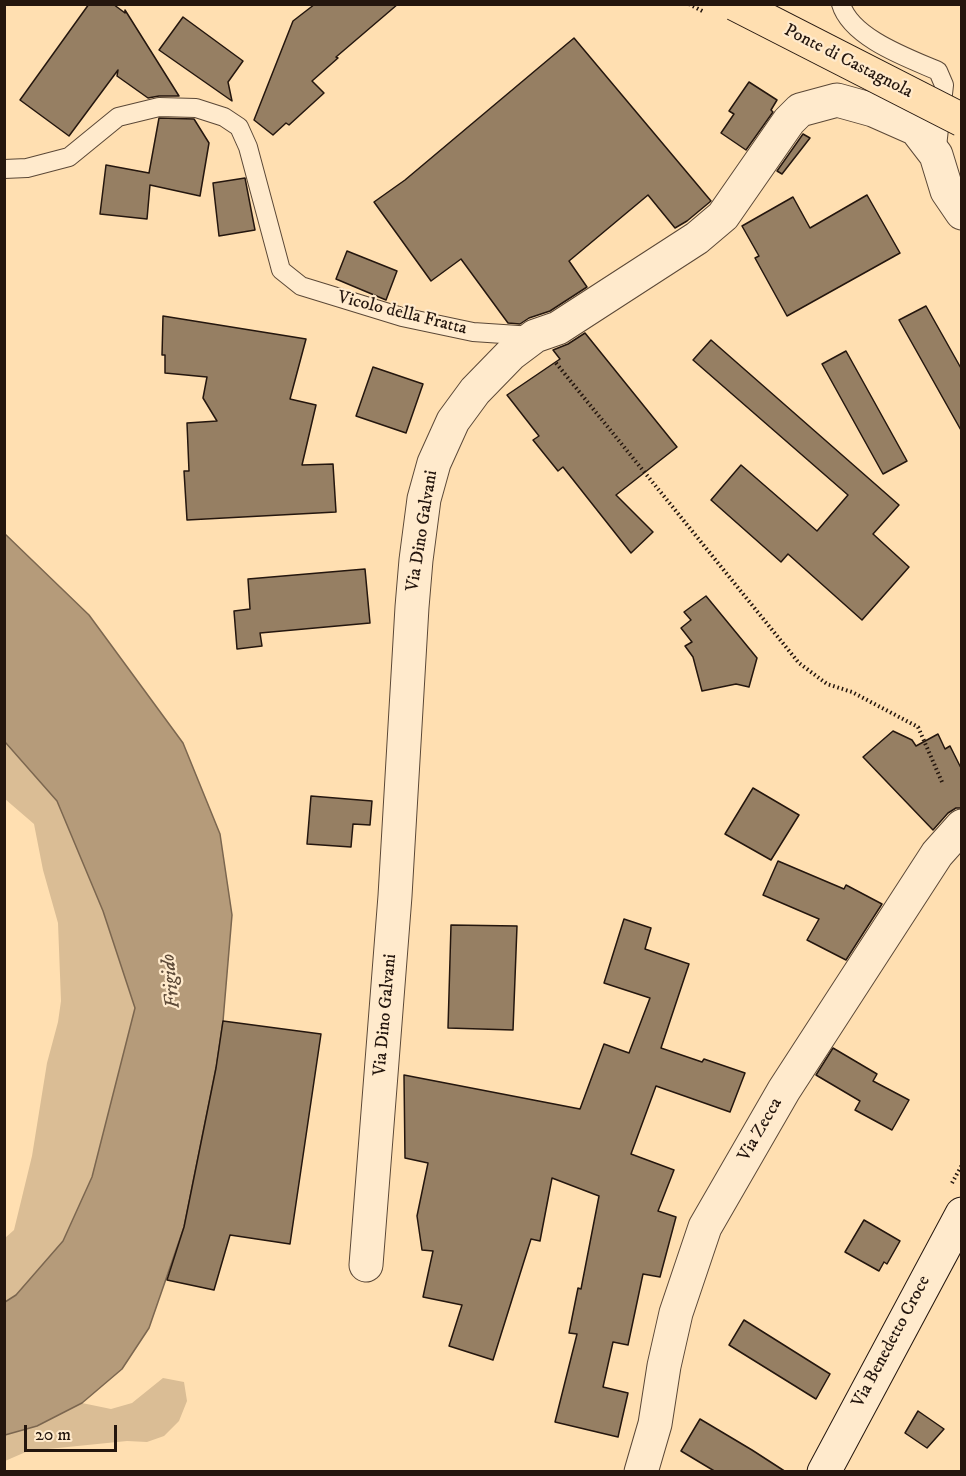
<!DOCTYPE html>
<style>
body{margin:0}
#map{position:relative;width:966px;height:1476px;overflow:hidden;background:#ffdfb1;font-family:"IM FELL DW Pica",serif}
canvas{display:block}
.frame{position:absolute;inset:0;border:6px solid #24160e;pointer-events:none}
.scale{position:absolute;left:24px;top:1425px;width:93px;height:27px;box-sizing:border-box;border:3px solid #24160e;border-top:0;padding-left:8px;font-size:18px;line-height:21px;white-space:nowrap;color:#24160e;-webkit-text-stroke:4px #ffeacc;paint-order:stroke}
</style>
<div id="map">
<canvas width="966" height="1476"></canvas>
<div class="frame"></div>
<div class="scale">20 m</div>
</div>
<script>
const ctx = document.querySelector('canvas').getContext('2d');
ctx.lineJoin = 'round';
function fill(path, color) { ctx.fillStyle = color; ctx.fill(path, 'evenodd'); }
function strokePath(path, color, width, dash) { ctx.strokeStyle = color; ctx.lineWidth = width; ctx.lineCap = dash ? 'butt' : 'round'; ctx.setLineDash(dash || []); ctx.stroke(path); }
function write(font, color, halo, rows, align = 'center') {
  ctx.font = font + ' "IM FELL DW Pica",serif'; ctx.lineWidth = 4.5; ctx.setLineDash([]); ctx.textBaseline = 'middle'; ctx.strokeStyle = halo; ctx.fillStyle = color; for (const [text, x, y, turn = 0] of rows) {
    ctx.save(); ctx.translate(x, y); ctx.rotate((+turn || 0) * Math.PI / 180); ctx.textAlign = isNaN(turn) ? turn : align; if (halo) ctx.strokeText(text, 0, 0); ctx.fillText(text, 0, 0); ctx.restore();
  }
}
fill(new Path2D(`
 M4,742l53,59 46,110 32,97 -43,169 -29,64 -47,54 -11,7v-64l9,-8 18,-74 15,-93 11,-41 3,-21 -3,-78 -15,-53 -9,-46 -29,-25z
 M163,1378l21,4 3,19 -8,20 -15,15 -17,6 -20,-1 -99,10 -23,10v-26l32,-9 45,-23 29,6 21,-6z`), '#dabd95');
const water = new Path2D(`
 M4,533l85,82 94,128 37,91 12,81 -9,106 -7,47 -32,159 -35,101 -27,41 -40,34 -45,23 -32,9v-133l11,-7 47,-54 29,-64 43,-169 -32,-97 -46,-110 -52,-59z`);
fill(water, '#b59b7a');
strokePath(water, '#7b664f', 1.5);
const building = new Path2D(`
 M89,4h24l12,9v-3l54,86h-20l-11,2 -31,-22 1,-6 -49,66 -49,-36z
 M315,4h83l-62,53 2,1 -26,23 12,12 -35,32 -3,-2 -13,12 -19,-15 39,-99z
 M183,17l60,44 -15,21 4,19 -73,-51z
 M574,38l137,163 -24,20 -12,7 -27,-33 -79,66 18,26 -37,24 -21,7 -9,6 -12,-1 -47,-64 -30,22 -57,-79 31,-22z
 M749,82l28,18 -6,10 2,2 -27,38 -25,-17 13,-19 -5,-3z
 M159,118l35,1 15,24 -9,53 -50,-11 -3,34 -47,-5 6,-49 43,8z
 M803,134l7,4 -28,36 -5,-3z
 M245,178l10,52 -36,6 -6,-53z
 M867,195l33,58 -113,63 -32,-58 4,-2 -17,-30 51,-29 17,31z
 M347,251l50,20 -11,29 -50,-21z
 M926,306l36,64v62l-63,-112z
 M163,316l143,23 -16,60 26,6 -14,60 31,-1 3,48 -149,8 -3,-49h5l-2,-48 30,-2 -14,-23 4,-21 -42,-4v-18h-3z
 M585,333l92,114 -61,48 37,37 -22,21 -68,-86 -5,4 -25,-31 6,-4 -32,-41 53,-36 -7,-9 15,-6z
 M711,340l188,165 -26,29 36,33 -47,53 -74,-66 -7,8 -70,-62 30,-35 76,66 31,-36 -155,-135z
 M846,351l61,110 -24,13 -61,-110z
 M373,367l50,17 -17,49 -50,-17z
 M365,569l5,54 -110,10 2,13 -25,3 -3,-38 16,-2 -2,-30z
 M706,596l51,62 -8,29 -13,-3 -34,7 -9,-34 -8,-11 7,-4 -11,-14 10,-8 -7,-8z
 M893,731l19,9 4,6 22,-12 7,15 5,-3 12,24v38h-6l-8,5 -15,17 -70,-73z
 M753,788l46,27 -28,45 -46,-26z
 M311,796l61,5 -2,24 -17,-1 -2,23 -44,-3z
 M778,861l66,28 2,-4 36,19 -36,56 -39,-20 12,-21 -56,-24z
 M624,919l27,9 -6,21 44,15 -28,84 41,14 2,-3 41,14 -15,39 -74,-26 -25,68 43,16 -16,41 18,6 -16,60 -17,-3 -15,71 -15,-3 -10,45 25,6 -10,44 -63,-15 22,-88 -8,-1 9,-45 3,1 18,-93 -47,-18 -12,63 -9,-2 -38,121 -44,-14 13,-41 -39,-8 10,-46 -11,-1 -5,-34 11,-53 -23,-5 -1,-83 176,34 24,-65 25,9 21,-55 -46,-15z
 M451,925l66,1 -4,104 -65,-2z
 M223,1021l98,13 -31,210 -60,-9 -16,55 -47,-10 17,-53 32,-159z
 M833,1048l44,26 -4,7 36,19 -17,30 -37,-20 5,-9 -44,-26z
 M864,1220l36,21 -13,23 -3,-2 -5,9 -34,-19z
 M744,1320l86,54 -14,25 -87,-54z
 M918,1411l26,18 -17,19 -22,-15z
 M700,1419l52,31 34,22h-70l-35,-21z`);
fill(building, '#967f63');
strokePath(building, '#24160e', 1.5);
const lane = new Path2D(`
 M841,4c10,34 67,54 97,67l6,14 -8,70
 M4,169l23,-1 42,-11 49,-40 41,-10 37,1 28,9 15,10 9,20 33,123 20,16 101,31 71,15 60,4`);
const street = new Path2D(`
 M366,1265l29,-369 17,-289 4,-47 8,-61 10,-36 19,-42 22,-30 36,-37 24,-18 23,-8 139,-90 26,-22 66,-95 11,-11 37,-10 36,10 43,19 20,26 11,36 15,22
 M641,1472l14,-48 9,-58 12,-53 29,-86 79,-137 153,-236 25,-28`);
const secondary = new Path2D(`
 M824,1472l138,-258`);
strokePath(lane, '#5b4837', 20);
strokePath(street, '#5b4837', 35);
strokePath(secondary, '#24160e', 35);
strokePath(new Path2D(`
 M689,4l15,8
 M556,363l243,300 28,21 25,8 66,35 24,55
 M952,1183l10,-18`), '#24160e', 4, [1.5, 3]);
strokePath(lane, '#ffeacc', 18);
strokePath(street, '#ffeacc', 33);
strokePath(secondary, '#ffeacc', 33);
const primaryBridge = new Path2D(`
 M735,4l227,116`);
strokePath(primaryBridge, '#24160e', 35, []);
strokePath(primaryBridge, '#ffdfb1', 33);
write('18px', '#24160e', '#ffeacc', [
 ["Ponte di Castagnola",848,62,27],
 ["Vicolo della Fratta",402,314,14],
 ["Via Dino Galvani",423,531,-81],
 ["Via Dino Galvani",386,1015,-85],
 ["Via Zecca",761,1130,-60],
 ["Via Benedetto Croce",892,1342,-62]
]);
write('italic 20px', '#5e4b39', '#ffeacc', [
 ["Frigido",172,981,-96]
]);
</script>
